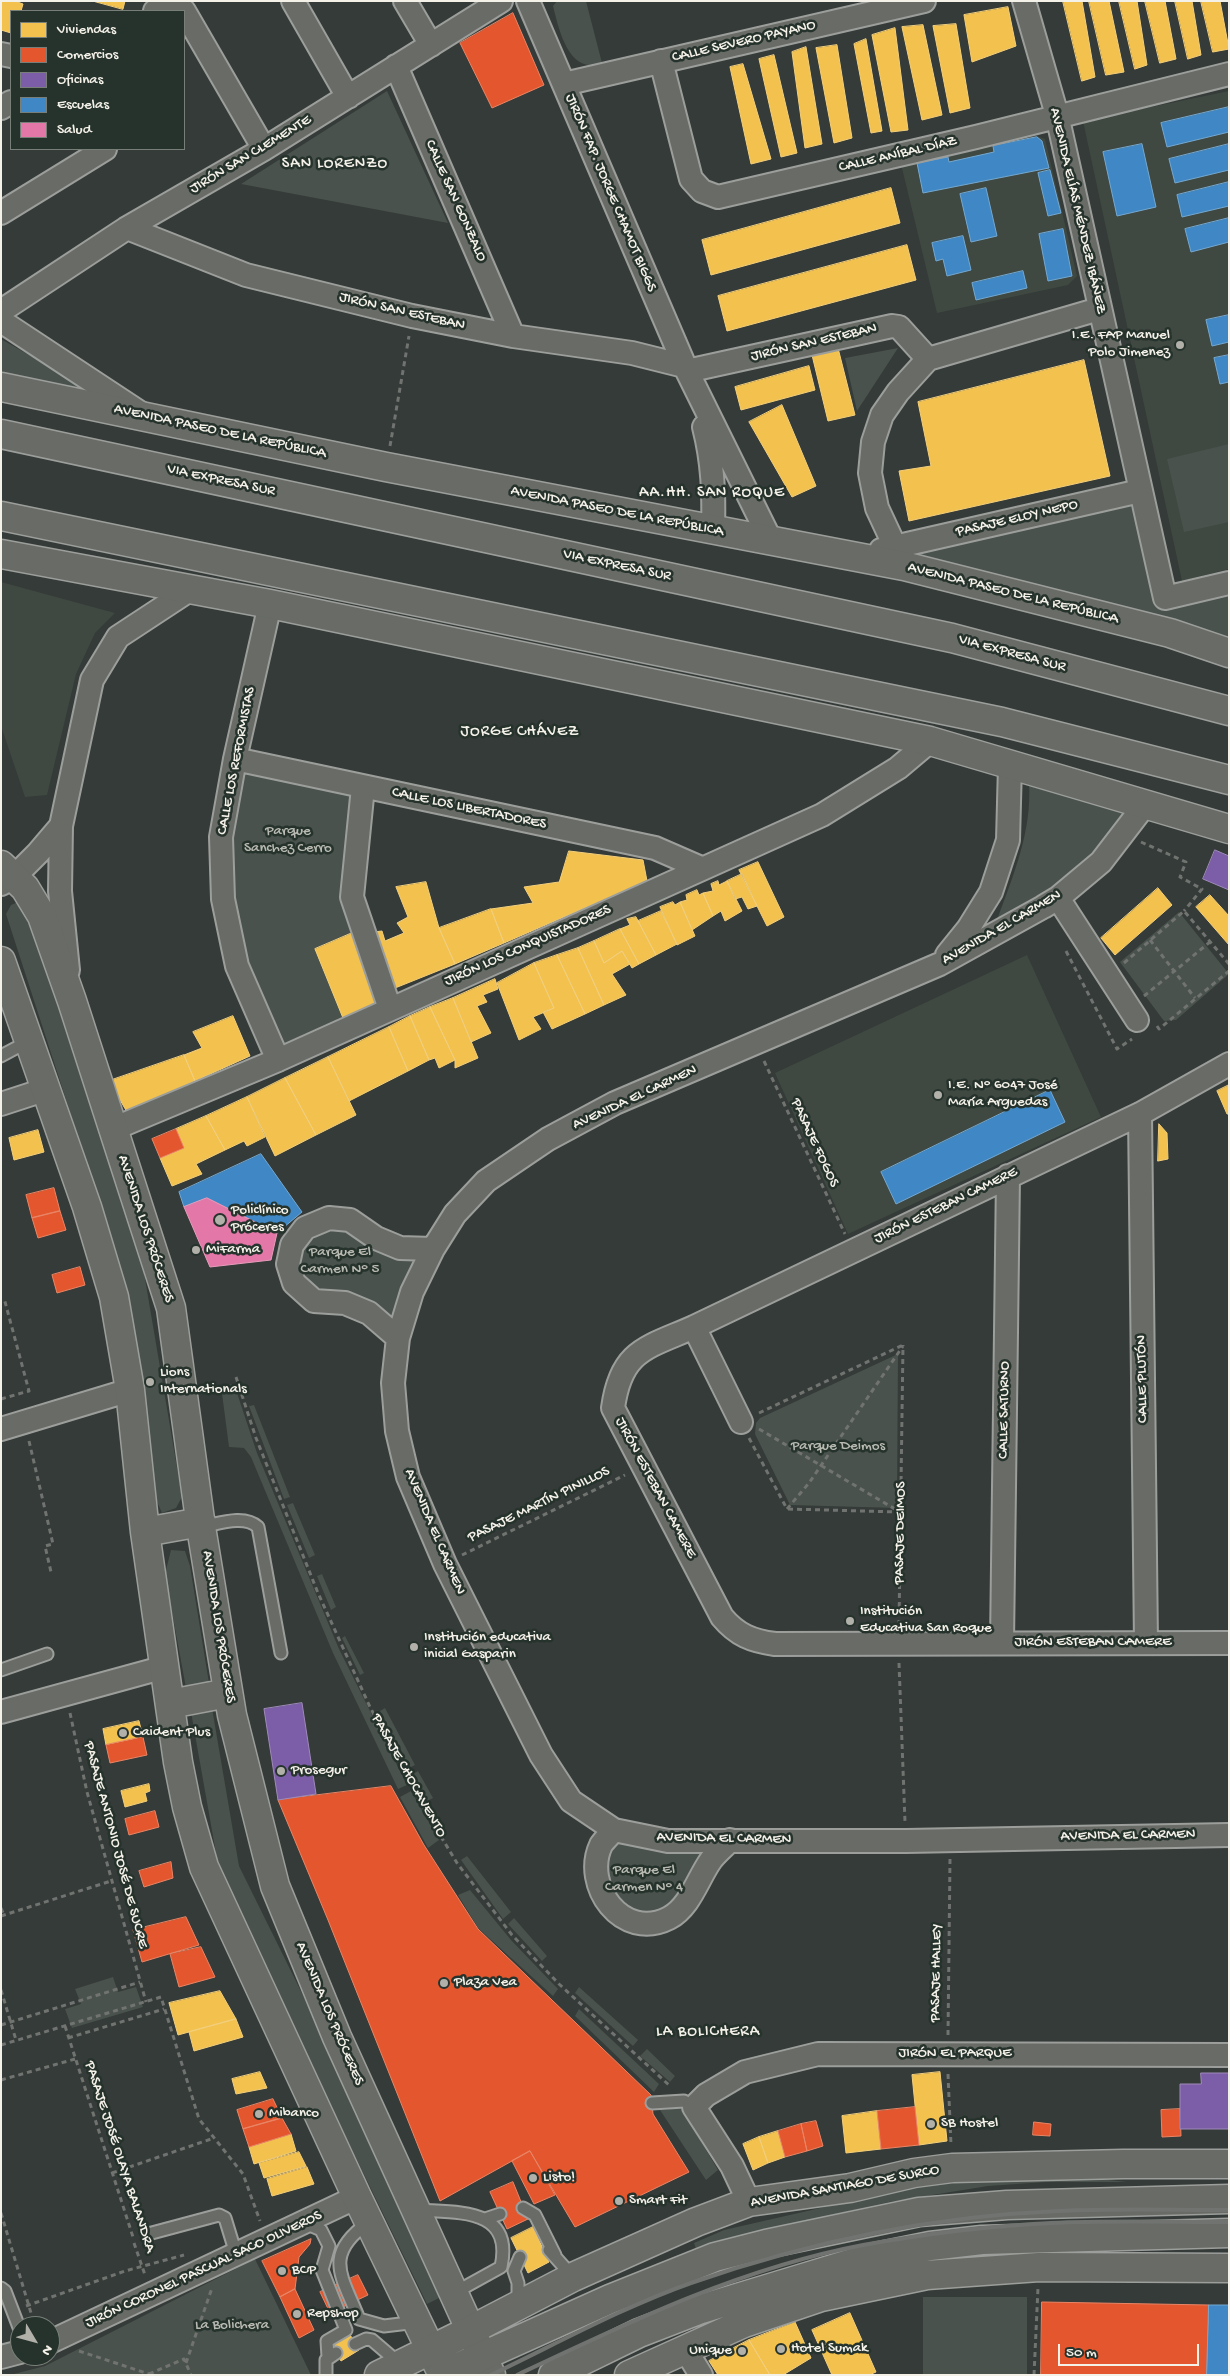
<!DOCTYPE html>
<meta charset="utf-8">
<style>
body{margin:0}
#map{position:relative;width:1230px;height:2376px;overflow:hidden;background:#353b38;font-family:"Gochi Hand",sans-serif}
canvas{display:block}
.frame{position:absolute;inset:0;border:2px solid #f4f1e8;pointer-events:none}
.legend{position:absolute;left:10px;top:10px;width:175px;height:140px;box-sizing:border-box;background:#26332d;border:1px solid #787f78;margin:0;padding:6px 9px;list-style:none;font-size:15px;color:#f4f1e8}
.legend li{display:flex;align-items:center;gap:10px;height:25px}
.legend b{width:25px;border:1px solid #787f78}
.north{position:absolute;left:10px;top:2316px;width:50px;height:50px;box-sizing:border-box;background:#26332d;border:1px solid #787f78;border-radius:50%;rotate:127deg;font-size:14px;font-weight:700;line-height:20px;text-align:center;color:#f4f1e8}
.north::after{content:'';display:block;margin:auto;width:18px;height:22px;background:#b1b1aa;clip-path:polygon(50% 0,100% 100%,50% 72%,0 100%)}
.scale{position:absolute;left:1058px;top:2344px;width:141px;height:22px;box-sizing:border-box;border:2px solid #f4f1e8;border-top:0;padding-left:6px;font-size:15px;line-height:18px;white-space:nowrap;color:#f4f1e8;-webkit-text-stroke:4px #26332d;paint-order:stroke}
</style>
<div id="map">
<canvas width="1230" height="2376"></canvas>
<div class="frame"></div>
<ul class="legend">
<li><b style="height:14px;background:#f2c14e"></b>Viviendas</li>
<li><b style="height:14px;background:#e4572e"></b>Comercios</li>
<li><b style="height:14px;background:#7b5ea7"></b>Oficinas</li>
<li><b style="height:14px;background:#3f88c5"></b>Escuelas</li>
<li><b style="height:14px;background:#e377a8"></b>Salud</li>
</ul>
<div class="north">N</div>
<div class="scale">50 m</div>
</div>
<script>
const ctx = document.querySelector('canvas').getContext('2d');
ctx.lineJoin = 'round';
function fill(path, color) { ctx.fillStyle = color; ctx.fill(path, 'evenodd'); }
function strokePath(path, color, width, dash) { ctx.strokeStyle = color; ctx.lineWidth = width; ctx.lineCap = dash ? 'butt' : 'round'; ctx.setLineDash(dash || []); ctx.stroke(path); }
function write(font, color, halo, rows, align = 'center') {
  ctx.font = font + ' "Gochi Hand",sans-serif'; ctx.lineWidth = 5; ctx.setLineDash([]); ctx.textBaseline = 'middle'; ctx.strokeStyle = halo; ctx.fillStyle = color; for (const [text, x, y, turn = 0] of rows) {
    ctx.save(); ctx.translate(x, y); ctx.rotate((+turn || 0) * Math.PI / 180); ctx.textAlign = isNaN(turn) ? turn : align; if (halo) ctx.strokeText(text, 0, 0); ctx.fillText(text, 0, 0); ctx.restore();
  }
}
fill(new Path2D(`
 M1229,91v478l-47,12 -99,-460z
 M1037,136l8,3 32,137 -9,9 -131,28 -36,-149z
 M1,582l114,31 -20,20 -19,41 -29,121 -22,2 -24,-71z
 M1027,955l74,162 -253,117 -73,-161z`), '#3f4942');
fill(new Path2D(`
 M557,1h29l16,62c-33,13 -43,-33 -49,-57z
 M387,91l61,132 -207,-39z
 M1,339l103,59 -103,-26z
 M898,348l-41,63 -12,-53z
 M1229,444v78l-45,10 -17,-73z
 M1129,499l31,107 69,-15v56l-314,-84 -9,-14z
 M235,759l128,28 -6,144 -10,97 -69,32 -55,-161z
 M1029,783l100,28 -34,45 -38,40 -57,24 -2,-3c16,-43 34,-87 31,-134z
 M18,902l10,8 114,351 40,236 -6,11 -14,5 -8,-18 -38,-241 -110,-340 5,-9z
 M1179,912l50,62 -53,46 -12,1 -44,-59z
 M341,1230l16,3 17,17 21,6h20l2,7 -22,52 -7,4 -65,-28 -16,-11c-2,-6 -5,-14 -5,-20 1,-21 22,-29 39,-30z
 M898,1354l-1,154 -107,-3 -35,-71 1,-11 4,-5z
 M234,1384l23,69 82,196 68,136 -9,4 -65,-136 -82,-196 -7,-9 -15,-1 -8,-61z
 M254,1405l36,92 -6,2 -35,-93z
 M293,1503l22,52 -6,3 -22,-53z
 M171,1550l14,1 5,15 19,117 -23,5 -21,-114z
 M322,1574l14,33 -5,3 -14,-34z
 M345,1636l19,37 -4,2 -18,-37z
 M212,1708l27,158 141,285 63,145 -16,8 -140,-288 -68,-146 -28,-158z
 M385,1708l30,57 -6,3 -29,-57z
 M418,1771l15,27 -6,3 -14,-27z
 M411,1791l28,49 -11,8 -28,-51z
 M615,1836l94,15 -18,32 -23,25 -23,10 -36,-22 -2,-47z
 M467,1856l44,56 -8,7 -42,-59z
 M470,1890l41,50 47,49 -5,7 -75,-68 -20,-33z
 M514,1918l33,38 -5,5 -34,-37z
 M113,1977l5,15 18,-5 7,20 -71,21 -7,-19 16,-5 -6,-15z
 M579,1987l59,53 -5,6 -58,-53z
 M579,2009l80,75 -5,8 -79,-76z
 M647,2049l28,27 -5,6 -30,-26z
 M681,2108l37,62 -12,10 -46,-70z
 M1044,2173l83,9h-81l-58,4 -99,16 -163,37 -30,10 -2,-6 30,-13 162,-37 99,-17z
 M255,2259l56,116h-301l35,-9z
 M923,2297h104v78h-104z`), '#49524c');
const homes = new Path2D(`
 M1,1h14l8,3 -2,7h-10v22l-10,-3z
 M93,1h32l-2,8z
 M1063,1h19l13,76 -13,4z
 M1089,1h20l15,71 -18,3z
 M1119,1h18l10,64 -12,4z
 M1145,1h20l11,58 -16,4z
 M1175,1h17l9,54 -13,4z
 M1201,1h19l9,48 -16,3z
 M1008,7l8,39 -44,16 -8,-47z
 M956,24l14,84 -20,5 -17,-87z
 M923,25l19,90 -20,5 -20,-93z
 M895,28l13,102 -17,2 -19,-97z
 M866,39l16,92 -11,2 -17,-89z
 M837,45l15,93 -18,5 -18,-95z
 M806,47l16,97 -17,4 -13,-96z
 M774,55l23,98 -16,4 -22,-98z
 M743,64l28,95 -20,5 -21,-97z
 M891,188l9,35 -189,52 -9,-35z
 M907,245l9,35 -189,51 -9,-35z
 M838,348l17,67 -27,6 -16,-66z
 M1084,360l26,116 -201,45 -10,-50 32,-5 -13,-64z
 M809,366l6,24 -74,20 -6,-23z
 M782,405l34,81 -24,11 -43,-75z
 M569,851l74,9 4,21 -143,62 -13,-34 42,-6 -9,-16 35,-5z
 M758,862l26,55 -17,9 -28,-56z
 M742,874l15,32 -9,3 -6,-12 -7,2 -8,-18z
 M718,881l1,4 8,-4 15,30 -17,10 -4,-10 -8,5 -10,-23 10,-2 -2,-7z
 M426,882l13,46 16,36 -70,28 -20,-59 17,-2 3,10 19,-8 -7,-10 11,-6 -12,-30z
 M1158,888l14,17 -57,50 -14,-17z
 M697,890l2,5 4,-2 10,23 -21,14 -12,-28 7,-2 -1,-5z
 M1210,895l19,21v29l-33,-38z
 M673,902l2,3 5,-3 15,34 -18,9 -17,-38z
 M491,909l13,34 -49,21 -16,-36z
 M661,911l16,33 -21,11 -18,-34z
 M636,917l20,38 -17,9 -19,-35 10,-4 -3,-6z
 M620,929l19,35 -7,4 -10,-17 -18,12 -10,-22z
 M357,931l24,74 -36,18 -30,-74z
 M594,941l10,22 18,-12 8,13 -18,10 14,21 -22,10 -26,-57z
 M578,948l26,57 -19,9 -28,-59z
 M557,955l28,59 -33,15 -9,-17 11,-4 -20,-45z
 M534,963l20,45 -21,9 8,12 -22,11 -22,-57z
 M495,979l3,10 -15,6 4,7 -10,4 14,27 -20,9 -18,-44z
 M453,998l25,60 -23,10v-8l-25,-53z
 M430,1007l25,53 -16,8 -4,-10 -6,2 -19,-44z
 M233,1016l17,40 -55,25 -11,-26 18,-7 -9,-16z
 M410,1016l19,44 -21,11 -19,-44z
 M389,1027l19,44 -59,30 -21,-44z
 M184,1055l11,26 -68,31 -18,-31z
 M328,1057l28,58 -40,20 -31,-57z
 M285,1078l31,57 -41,21 -28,-59z
 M1229,1085v29h-2l-10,-23z
 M247,1097l18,40 -18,9 -3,-5 -19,9 -19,-34z
 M206,1116l19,34 -29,14 6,10 -30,12 -12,-28 24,-10 -8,-19z
 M1159,1124l8,9 1,26 -10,2z
 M38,1130l6,22 -30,8 -5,-22z
 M139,1721l4,16 -37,8 -3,-16z
 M149,1784l1,7 -5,2 2,8 -22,6 -4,-16z
 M220,1991l16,28 -58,16 -9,-32z
 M236,2019l7,18 -49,14 -5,-19z
 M260,2072l7,16 -31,6 -4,-15z
 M940,2072l7,69 -28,4 -7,-70z
 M877,2111l4,38 -35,4 -4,-37z
 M778,2131l7,26 -17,6 -9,-26z
 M291,2134l5,17 -42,13 -5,-17z
 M759,2137l9,26 -15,7 -10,-26z
 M299,2152l7,14 -42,12 -5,-15z
 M307,2167l7,17 -42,12 -5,-17z
 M533,2227l16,35 -21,11 -17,-35z
 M850,2313l26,59 -7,3h-37l-20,-45z
 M795,2322l16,36 -28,17h-13l-21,-35z
 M349,2333l10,17 -18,11 -10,-18z
 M749,2340l21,35h-52l-9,-14z`);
fill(homes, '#f2c14e');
strokePath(homes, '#f3cf7c', 1);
const shops = new Path2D(`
 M513,13l31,72 -52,23 -32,-65z
 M176,1129l8,19 -24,10 -8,-19z
 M54,1188l6,23 -28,7 -6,-23z
 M60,1211l6,19 -28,8 -6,-20z
 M80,1267l5,18 -28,8 -5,-18z
 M143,1737l4,18 -37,8 -4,-18z
 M391,1786l33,59 54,84 173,166 2,19 36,58 -114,55 -45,-76 -90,50 -112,-281 -50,-120z
 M155,1811l4,16 -30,8 -4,-16z
 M171,1862l2,16 -29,9 -5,-16z
 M186,1917l13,28 -57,17 -9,-32z
 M201,1947l14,30 -36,10 -9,-33z
 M273,2099l9,19 -39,11 -6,-19z
 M915,2107l4,38 -38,4 -4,-38z
 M1180,2109l1,27 -19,1 -1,-27z
 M282,2118l9,16 -42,13 -6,-18z
 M816,2121l7,25 -16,5 -6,-27z
 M1034,2122l17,2 -1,12 -17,-1z
 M801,2124l6,27 -22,6 -7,-26z
 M530,2151l25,44 -21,9 -22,-43z
 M513,2182l15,37 -21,10 -17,-37z
 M311,2239l-1,5 -11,13 -4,32 -15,8 -18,-36z
 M358,2275l10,20 -38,18 -10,-21z
 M295,2289l19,41 -15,8 -19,-41z
 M1042,2302l167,3 -2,70h-166z`);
fill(shops, '#e4572e');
strokePath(shops, '#e98566', 1);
const offices = new Path2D(`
 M1215,850l14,6v34l-26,-11z
 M302,1703l14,91 -38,6 -14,-91z
 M1201,2073h28v56h-49v-45h21z`);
fill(offices, '#7b5ea7');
strokePath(offices, '#9f8aba', 1);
const schools = new Path2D(`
 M1229,107v25l-62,15 -6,-24z
 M1037,137l5,4 7,27 -126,25 -6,-30 31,-6 1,5 45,-10 -1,-6z
 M1142,144l14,63 -39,9 -14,-64z
 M1229,144v26l-54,13 -6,-24z
 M1050,170l11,43 -13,3 -10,-43z
 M1229,182v24l-47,11 -5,-22z
 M986,188l11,48 -26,6 -11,-48z
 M1229,218v24l-38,10 -6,-23z
 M1063,229l9,47 -24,5 -9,-47z
 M963,236l8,34 -24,6 -4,-17 -7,2 -4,-18z
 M1023,271l4,17 -51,12 -4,-17z
 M1229,315v27l-17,4 -6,-26z
 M1229,355v27l-9,2 -6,-26z
 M1050,1090l15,32 -169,82 -15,-32z
 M261,1154l41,58 -25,21 -70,-35 -23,9 -5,-15z
 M1209,2305h20v70h-22z`);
fill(schools, '#3f88c5');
strokePath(schools, '#75a8d0', 1);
const health = new Path2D(`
 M207,1198l70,35 -6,27 -61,7 -26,-60z`);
fill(health, '#e377a8');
strokePath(health, '#e89cbb', 1);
const lane = new Path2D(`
 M1,1056l28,-15
 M201,1527c17,-3 43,-13 57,0l23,126
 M1,1670l46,-16
 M652,2103l32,-2 10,6
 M523,2208l12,7 20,40
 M417,2210c40,3 97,-3 84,57l-47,26
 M485,2219l15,-5
 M369,2222c-47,33 -27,54 -10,97l25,7 33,-4
 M305,2223l16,7 8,16 -7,24 24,60 -19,11 1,16
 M148,2234l71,-19 6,3 11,36
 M549,2250l24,27
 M1,2288l4,3 15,39
 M518,2305v-22l-4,-12 6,-14
 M355,2344l11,-5 6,1 28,24
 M326,2375v-15l10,-7`);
const street = new Path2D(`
 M293,1l55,96
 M405,1l26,44
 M528,1l159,370 84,170
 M1024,1l33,114 108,483 64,-15
 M155,11l15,-10
 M184,11l80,138
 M1,54l10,2
 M661,61l30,118 11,12 16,6 258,-60 253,-63
 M396,66l117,270
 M564,84l360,-83
 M1,108l10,-6
 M1,213l104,-64
 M127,228l119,47 166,41 101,20 119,17 52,13
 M1,311l126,-83 137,-79 237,-148
 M1,321l141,93
 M687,371l205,-45 7,1 29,32
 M704,427c9,35 10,67 9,103
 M881,550l259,-59
 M904,566l-27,-58 -7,-35 3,-31 9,-27 16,-23 30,-33 171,-50
 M270,604l-35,155 -14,78 2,62 14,67 41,94
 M235,759l420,89 46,20
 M363,787l-11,110 38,112
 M1144,806l-43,56 -43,36 -15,9 -103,57 -325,139 -67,36 -62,42 -31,33 -22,35 -21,43 -14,46 -5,45 4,48 11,46 37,87 96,191 30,46 43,29 54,11h238l323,-6
 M61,826l-1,65 8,79
 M1,884l13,-7 24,-24 23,-27 31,-146 26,-43 73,-48
 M1058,898l79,122
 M947,955l21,-26 23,-37 17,-52 2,-75
 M1229,1064l-89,50 -446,213c-48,21 -73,23 -81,81l109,209c15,18 30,24 53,27l454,-1
 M1,1104l46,-15
 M1140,1114l6,529
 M113,1129l165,-69 544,-245 76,-47 32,-27
 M694,1327l47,95
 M398,1338l-29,-25 -24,-10 -31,-2 -20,-18 -6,-19 4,-19 13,-17 24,-10 21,2 26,18 24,10 33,1
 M1,1429l129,-39
 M1002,1643l6,-467
 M1,1712l164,-45
 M614,1830c-4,5 -10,10 -13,15 -19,40 21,97 68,73 21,-11 29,-40 42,-58 5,-7 13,-13 19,-20
 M749,2202l-17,-36 -38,-59 12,-12 39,-23 73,-18 411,1
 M50,2342l307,-145
 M685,2349l16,26
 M1,2357l19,-5`);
const secondary = new Path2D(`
 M1,865l24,23 17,28 30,85 99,307 30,219 31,188 43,171 62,151 154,338
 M1,961l86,246 27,90 16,93 15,142 33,230 9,45 17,60 153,330 84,174
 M145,1532l56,-10
 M170,1704l58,-11`);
const primary = new Path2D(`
 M1,387l385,80 518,99 266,67 59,20
 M1,554l269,50 660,137 299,88
 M379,2375l92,-45 102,-53 123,-55 53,-20 101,-14 64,-15 38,-5 171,-4h106
 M441,2375l169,-76 105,-42 51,-13 153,-32 88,-7 222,-6
 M553,2375l86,-42 62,-24 165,-50 64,-13 52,-6 247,-7
 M629,2375l115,-52 77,-26 106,-22 112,-8 190,1`);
const highway = new Path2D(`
 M1,434l951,204 277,73
 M1,516l1001,206 227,58`);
strokePath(lane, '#9c9e9b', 15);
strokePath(street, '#9c9e9b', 26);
strokePath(secondary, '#9c9e9b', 31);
strokePath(primary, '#9c9e9b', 31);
strokePath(highway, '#9c9e9b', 31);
strokePath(new Path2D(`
 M390,446l19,-110
 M1141,842l45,20 -6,15 22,12 -18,22
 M1150,940l45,58
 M1066,951l51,98 15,-10
 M1124,963l60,-52 45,53
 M1144,996l66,-54
 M1157,1026l2,3 70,-58
 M764,1061l81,173
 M236,1377l20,61 62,155 52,114 50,95 37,61 55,72 47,49 111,102
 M1,1399l28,-8 -25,-93
 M759,1413l144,-68
 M759,1429l141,83
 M749,1438l38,71
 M29,1441l24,103 -8,2 6,26
 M787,1509l22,-26 94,-137
 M788,1509l111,3
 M462,1555l163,-80
 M899,1625l4,-280
 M899,1663l6,159
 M70,1713l17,79 59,210
 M1,1908l3,7
 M1,1916l110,-35
 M1,1990l15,50
 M1,2025l139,-43
 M65,2026l68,211
 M948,2035l2,-176
 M68,2038l96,-29
 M1,2045l160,-48 38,122 44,55 17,47
 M948,2074l3,71
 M1,2080l74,-21
 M112,2173l102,-35
 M1,2213l30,100
 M134,2243l11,32
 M26,2306l99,-35 59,-16
 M79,2351l70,23
 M186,2363l26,-75
 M149,2374l35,-15 7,16
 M1034,2375l4,-87`), '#707370', 3, [5, 4]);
strokePath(lane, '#686b66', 11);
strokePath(street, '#686b66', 22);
strokePath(secondary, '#686b66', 28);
strokePath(primary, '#686b66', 28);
strokePath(highway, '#686b66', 28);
strokePath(new Path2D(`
 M491,2375c65,-31 132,-68 200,-92 118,-41 243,-67 368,-72 57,-3 113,-1 170,-1
 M517,2375c112,-53 224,-107 346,-130 62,-11 125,-19 188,-22 59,-3 119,-1 178,-1`), '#707370', 4);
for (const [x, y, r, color] of [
 [1180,345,5,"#b1b1aa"],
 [938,1095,5,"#b1b1aa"],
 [220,1220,6,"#b1b1aa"],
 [196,1250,5,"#b1b1aa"],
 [150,1382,5,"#b1b1aa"],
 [850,1621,5,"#b1b1aa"],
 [414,1647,5,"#b1b1aa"],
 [123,1733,5,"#b1b1aa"],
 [281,1771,5,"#b1b1aa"],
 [444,1983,5,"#b1b1aa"],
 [259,2114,5,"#b1b1aa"],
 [931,2124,5,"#b1b1aa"],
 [533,2178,5,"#b1b1aa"],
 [619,2201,5,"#b1b1aa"],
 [282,2271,5,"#b1b1aa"],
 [297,2314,5,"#b1b1aa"],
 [781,2349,5,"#b1b1aa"],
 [742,2351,5,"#b1b1aa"]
]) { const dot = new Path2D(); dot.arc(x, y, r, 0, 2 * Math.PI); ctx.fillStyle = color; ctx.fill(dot); strokePath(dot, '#26332d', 2); }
write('15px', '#f4f1e8', '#26332d', [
 ["CALLE SEVERO PAYANO",744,42,-13],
 ["JIRÓN SAN CLEMENTE",251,155,-31],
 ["CALLE ANÍBAL DÍAZ",898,155,-13],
 ["JIRÓN FAP. JORGE CHAMOT BIGGS",610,193,67],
 ["CALLE SAN GONZALO",455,201,66],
 ["AVENIDA ELÍAS MÉNDEZ IBÁÑEZ",1077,211,77],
 ["JIRÓN SAN ESTEBAN",402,312,13],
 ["JIRÓN SAN ESTEBAN",814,343,-13],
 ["AVENIDA PASEO DE LA REPÚBLICA",220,432,12],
 ["VIA EXPRESA SUR",221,481,12],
 ["AVENIDA PASEO DE LA REPÚBLICA",617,512,11],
 ["PASAJE ELOY NEPO",1017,519,-13],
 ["VIA EXPRESA SUR",617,566,12],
 ["AVENIDA PASEO DE LA REPÚBLICA",1013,594,14],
 ["VIA EXPRESA SUR",1012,654,15],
 ["CALLE LOS REFORMISTAS",237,761,-79],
 ["CALLE LOS LIBERTADORES",469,809,12],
 ["AVENIDA EL CARMEN",1002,928,-30],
 ["JIRÓN LOS CONQUISTADORES",528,946,-24],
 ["AVENIDA EL CARMEN",635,1098,-25],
 ["PASAJE FOGOS",814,1143,65],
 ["JIRÓN ESTEBAN CAMERE",946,1206,-26],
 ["AVENIDA LOS PRÓCERES",145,1229,72],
 ["CALLE PLUTÓN",1143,1379,-91],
 ["CALLE SATURNO",1005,1410,-89],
 ["JIRÓN ESTEBAN CAMERE",655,1488,62],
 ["PASAJE MARTÍN PINILLOS",539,1505,-26],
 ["AVENIDA EL CARMEN",434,1532,67],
 ["PASAJE DEIMOS",901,1533,-89],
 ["AVENIDA LOS PRÓCERES",218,1627,81],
 ["JIRÓN ESTEBAN CAMERE",1093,1643],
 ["PASAJE CHOCAVENTO",408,1776,61],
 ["AVENIDA EL CARMEN",1128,1836,-1],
 ["AVENIDA EL CARMEN",724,1839,1],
 ["PASAJE ANTONIO JOSÉ DE SUCRE",115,1845,75],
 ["PASAJE HALLEY",937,1973,-89],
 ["AVENIDA LOS PRÓCERES",329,2014,67],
 ["JIRÓN EL PARQUE",955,2054],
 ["PASAJE JOSÉ OLAYA BALANDRA",119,2157,72],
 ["AVENIDA SANTIAGO DE SURCO",845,2187,-10],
 ["JIRÓN CORONEL PASCUAL SACO OLIVEROS",204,2270,-25]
]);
write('15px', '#f4f1e8', '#26332d', [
 ["I.E. FAP Manuel",1170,336,"right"],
 ["Polo Jimenez",1170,353,"right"],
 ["I.E. N° 6047 José",948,1086],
 ["María Arguedas",948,1103],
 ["Policlínico",231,1211],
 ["Próceres",231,1228],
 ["MiFarma",206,1250],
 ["Lions",160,1373],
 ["Internationals",160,1390],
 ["Institución",860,1612],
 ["Educativa San Roque",860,1629],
 ["Institución educativa",424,1638],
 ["inicial Gasparin",424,1655],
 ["Caident Plus",133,1733],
 ["Prosegur",291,1771],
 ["Plaza Vea",454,1983],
 ["Mibanco",269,2114],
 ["SB Hostel",941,2124],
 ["Listo!",543,2178],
 ["Smart Fit",629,2201],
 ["BCP",292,2271],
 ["Repshop",307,2314],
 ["Hotel Sumak",791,2349],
 ["Unique",732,2351,"right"]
], 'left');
write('15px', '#b9bbb2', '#26332d', [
 ["Parque",288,832],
 ["Sanchez Cerro",288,849],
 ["Parque El",340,1253],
 ["Carmen N° 5",340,1270],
 ["Parque Deimos",838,1447],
 ["Parque El",644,1871],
 ["Carmen N° 4",644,1888],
 ["La Bolichera",232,2326]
]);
ctx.letterSpacing = '1px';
write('16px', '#f4f1e8', '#26332d', [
 ["SAN LORENZO",335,165],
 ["AA.HH. SAN ROQUE",712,494],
 ["JORGE CHÁVEZ",520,733],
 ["LA BOLICHERA",708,2033]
]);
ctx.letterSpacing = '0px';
</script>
